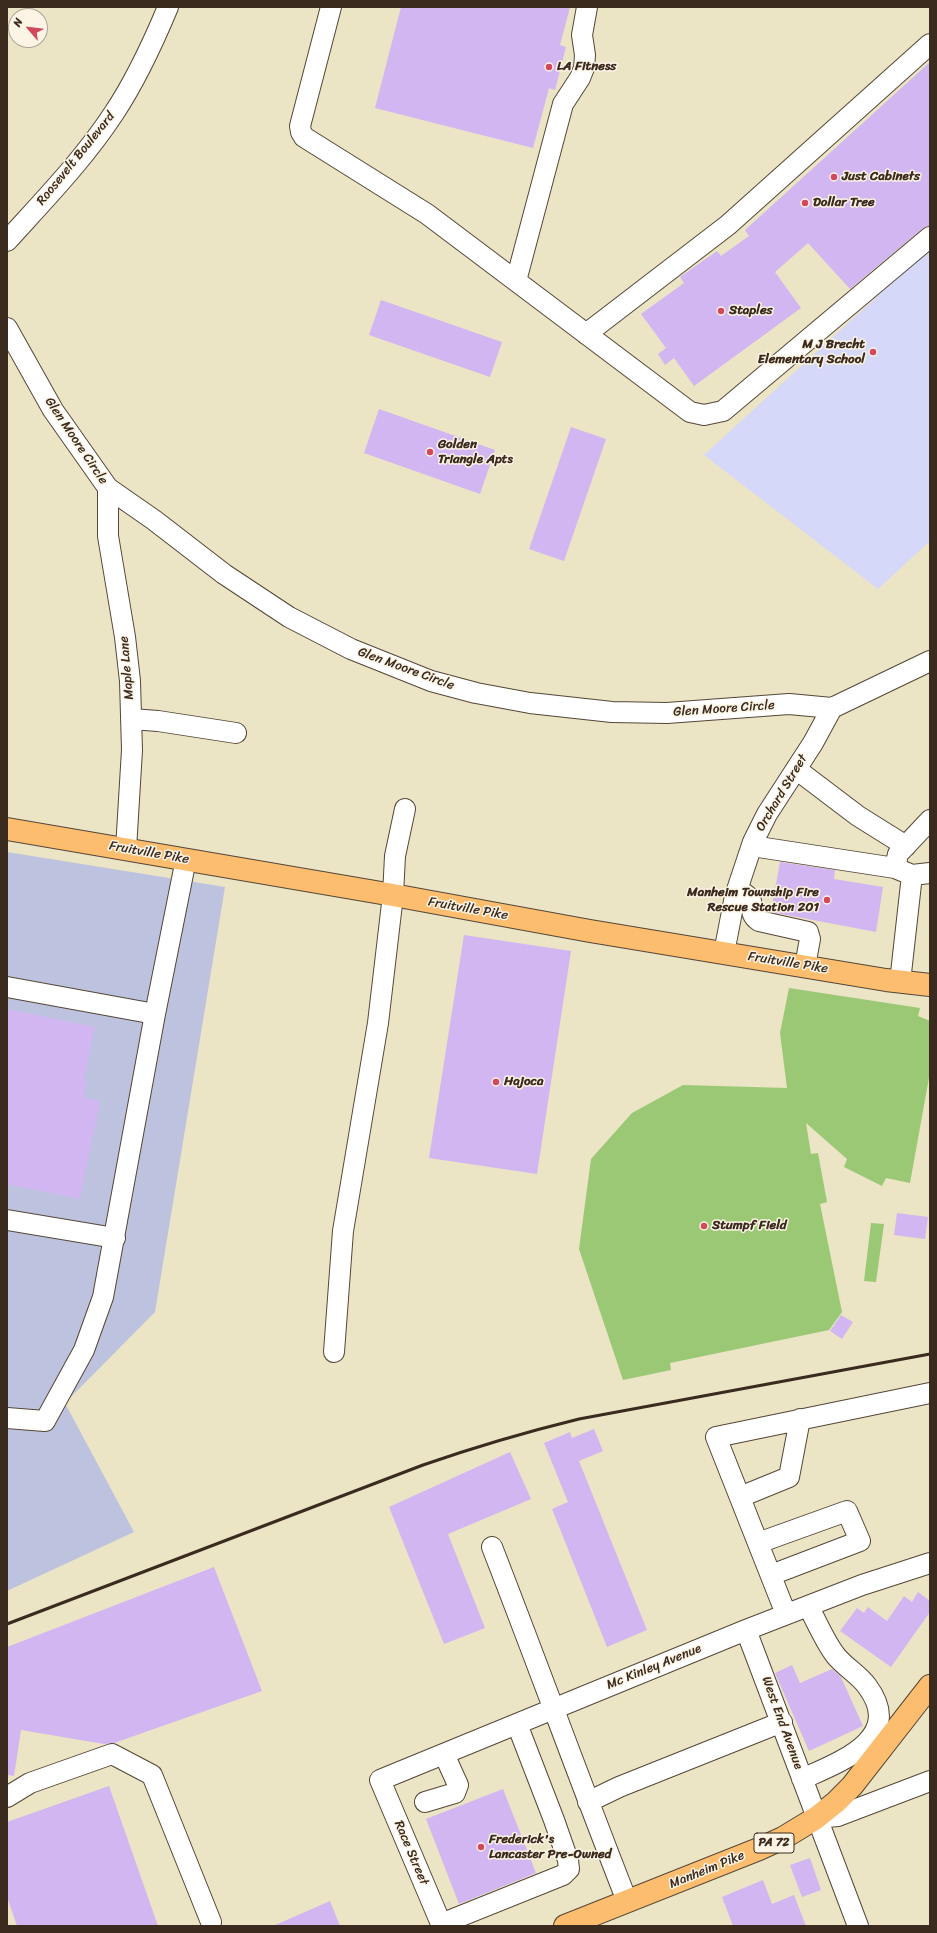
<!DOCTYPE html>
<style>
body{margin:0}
#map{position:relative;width:937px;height:1933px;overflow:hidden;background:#ebe4c5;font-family:Sriracha,sans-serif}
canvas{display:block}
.frame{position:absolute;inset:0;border:8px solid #3b2a1e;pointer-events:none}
.north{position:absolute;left:8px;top:8px;width:40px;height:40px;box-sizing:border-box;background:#fcf5e5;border:1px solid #afa495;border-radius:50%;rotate:298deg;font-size:11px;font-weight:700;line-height:16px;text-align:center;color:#3b2a1e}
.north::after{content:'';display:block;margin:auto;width:14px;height:18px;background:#d1495b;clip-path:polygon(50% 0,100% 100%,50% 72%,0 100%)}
</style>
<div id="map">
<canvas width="937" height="1933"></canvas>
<div class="frame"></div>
<div class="north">N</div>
</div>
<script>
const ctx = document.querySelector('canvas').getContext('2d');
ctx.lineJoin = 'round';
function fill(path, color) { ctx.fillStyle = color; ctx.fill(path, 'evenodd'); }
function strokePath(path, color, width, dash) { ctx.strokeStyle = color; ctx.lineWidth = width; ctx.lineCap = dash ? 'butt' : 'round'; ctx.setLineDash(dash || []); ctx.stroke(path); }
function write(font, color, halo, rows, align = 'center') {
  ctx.font = font + ' Sriracha,sans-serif'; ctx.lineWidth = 3; ctx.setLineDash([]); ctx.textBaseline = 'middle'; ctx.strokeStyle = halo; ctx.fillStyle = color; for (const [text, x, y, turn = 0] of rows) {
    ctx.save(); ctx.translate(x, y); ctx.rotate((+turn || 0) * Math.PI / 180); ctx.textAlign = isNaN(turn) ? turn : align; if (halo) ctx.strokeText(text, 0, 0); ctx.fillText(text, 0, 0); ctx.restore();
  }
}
fill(new Path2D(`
 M930,248v293l-52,48 -174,-134z`), '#d5d8f9');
fill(new Path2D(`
 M7,852l218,35 -70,425 -90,91 69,129 -127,59z`), '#bdc3de');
fill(new Path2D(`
 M789,988l131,20 -2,8 12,5v51l-20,111 -24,-5 -4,8 -38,-19 3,-8 -41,-36 5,31 7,-1 9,49 -7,2 22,108 -13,18 -159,33 1,7 -48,10 -44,-131 12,-90 41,-46 51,-28 104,3 -7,-55z
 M871,1223l13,1 -8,58 -12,-1z`), '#9bc875');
fill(new Path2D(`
 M401,7h169l-10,38 6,2 -11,43 -6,-2 -16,60 -158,-40z
 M930,62v164l-7,2 -73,61 -42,-46 -33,29 26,36 -107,78 -20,-28 -9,7 -7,-11 8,-6 -25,-34 43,-31 -4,-6 37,-26 4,5 28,-20 -4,-6z
 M381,300l121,42 -12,35 -121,-42z
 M379,409l116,41 -15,44 -116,-41z
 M571,427l35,12 -42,122 -35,-12z
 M780,862l55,8 -1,9 49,8 -7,45 -105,-20z
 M464,935l107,16 -34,223 -108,-16z
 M7,1009l88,18 -11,53h3l-3,18 16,3 -20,98 -73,-15z
 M897,1213l31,4 -3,22 -31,-4z
 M841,1315l12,7 -11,17 -12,-8z
 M594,1429l9,22 -24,10 68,169 -40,17 -55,-138 16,-7 -24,-59 26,-11 2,6z
 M510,1452l21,47 -83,35 37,94 -41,16 -55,-137z
 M214,1567l48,124 -148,52 -10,1 -83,-14 -7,46 -7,-1v-128z
 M918,1592l12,9v11l-39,55 -51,-36 17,-23 7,5 4,-6 19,14 17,-25 8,6z
 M792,1665l8,18 32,-14 9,8 22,49 -54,25 -34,-78z
 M109,1786l49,140h-141l-10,-29v-75z
 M503,1789l33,84 -77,31 -33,-85z
 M810,1858l11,32 -19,7 -12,-32z
 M763,1880l9,24 22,-9 12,31h-73l-11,-29z
 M330,1901l10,25h-67z`), '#d1b6f2');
const minor = new Path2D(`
 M331,7l-31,119 1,6 3,5 123,77 263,198 14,3 19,-4 207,-174
 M7,241c37,-41 77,-82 107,-128 22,-33 39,-70 54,-106
 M516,281l47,-177 17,-26 4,-10 1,-13 -3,-20 5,-28
 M7,328l46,82 55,78 46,32 70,54 65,43 62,32 80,32 45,12 54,10 82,9 55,1 122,-9 43,4 98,-47
 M586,334l142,-109 202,-181
 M108,488v48l17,101 5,44 2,69 -6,99
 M131,719l27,2 78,12
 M796,769l62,47 48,30
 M930,820l-32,34 -3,14 17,7 18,-2
 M752,846l143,22
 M737,890c26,10 6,20 22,31l49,11 2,7 -5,27
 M724,953l11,-57 18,-54 14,-28 46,-71 19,-35
 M900,982l12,-107
 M7,987l148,27 31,-155
 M7,1220l108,18
 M334,1352l9,-121 35,-208 15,-128 2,-39 10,-47
 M7,1418l38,3 39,-71 19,-53 52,-283
 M740,1497l49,-20 11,-58
 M758,1543l89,-32 13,30 -89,34
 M492,1547c46,118 89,237 135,354
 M786,1614l-70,-177 214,-44
 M746,1630l112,296
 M802,1779c38,-17 104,-41 65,-93 -8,-11 -22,-19 -31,-30 -11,-14 -19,-34 -28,-50
 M7,1797l23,-14 82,-29 40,21 59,147
 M425,1802l30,-9 3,-8 -14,-31
 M588,1802l31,-15 163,-65
 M816,1818l22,-2 92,-35
 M441,1924l122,-49 6,-6 -1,-9 -14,-40 -37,-96
 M442,1926l-62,-146 366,-150 116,-45 68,-22`);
const major = new Path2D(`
 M7,829l386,66 197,36 296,49 44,5
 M565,1926l194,-77 24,-11 33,-20 20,-16 16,-16 78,-100`);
strokePath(minor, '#554637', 22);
strokePath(major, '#554637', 24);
strokePath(minor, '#fff', 20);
strokePath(major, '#fcbd6f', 22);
strokePath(new Path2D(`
 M7,1624l416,-159c52,-18 103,-33 156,-46l351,-65`), '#3b2a1e', 3);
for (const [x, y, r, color] of [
 [549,67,4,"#d1495b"],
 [834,177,4,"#d1495b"],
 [805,203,4,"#d1495b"],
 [721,311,4,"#d1495b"],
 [873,352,4,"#d1495b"],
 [430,452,4,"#d1495b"],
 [827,900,4,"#d1495b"],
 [496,1082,4,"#d1495b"],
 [704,1226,4,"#d1495b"],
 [481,1847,4,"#d1495b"]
]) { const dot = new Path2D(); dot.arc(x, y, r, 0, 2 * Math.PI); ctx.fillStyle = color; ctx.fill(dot); strokePath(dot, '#fcf5e5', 1.5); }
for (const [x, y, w] of [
 [774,1843,40]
]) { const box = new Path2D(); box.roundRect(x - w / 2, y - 10, w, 20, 3); ctx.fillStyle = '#fcf5e5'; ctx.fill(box); strokePath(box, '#3b2a1e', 1); }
write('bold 12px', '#3b2a1e', null, [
 ["PA 72",774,1843]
]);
write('bold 13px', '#3b2a1e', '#fcf5e5', [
 ["LA Fitness",557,67],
 ["Just Cabinets",842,177],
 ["Dollar Tree",813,203],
 ["Staples",729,311],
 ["M J Brecht",865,345,"right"],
 ["Elementary School",865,360,"right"],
 ["Golden",438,445],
 ["Triangle Apts",438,460],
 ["Manheim Township Fire",819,893,"right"],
 ["Rescue Station 201",819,908,"right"],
 ["Hajoca",504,1082],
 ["Stumpf Field",712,1226],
 ["Frederick's",489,1840],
 ["Lancaster Pre-Owned",489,1855]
], 'left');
write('13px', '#3b2a1e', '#fcf5e5', [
 ["Roosevelt Boulevard",76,159,-51],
 ["Glen Moore Circle",76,441,56],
 ["Maple Lane",127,668,-95],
 ["Glen Moore Circle",406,669,20],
 ["Glen Moore Circle",724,709,-4],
 ["Orchard Street",782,793,-59],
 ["Fruitville Pike",149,853,10],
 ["Fruitville Pike",468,909,10],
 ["Fruitville Pike",788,963,9],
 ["Mc Kinley Avenue",654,1667,-22],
 ["West End Avenue",782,1723,70],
 ["Race Street",411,1853,67],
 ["Manheim Pike",707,1870,-22]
]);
</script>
